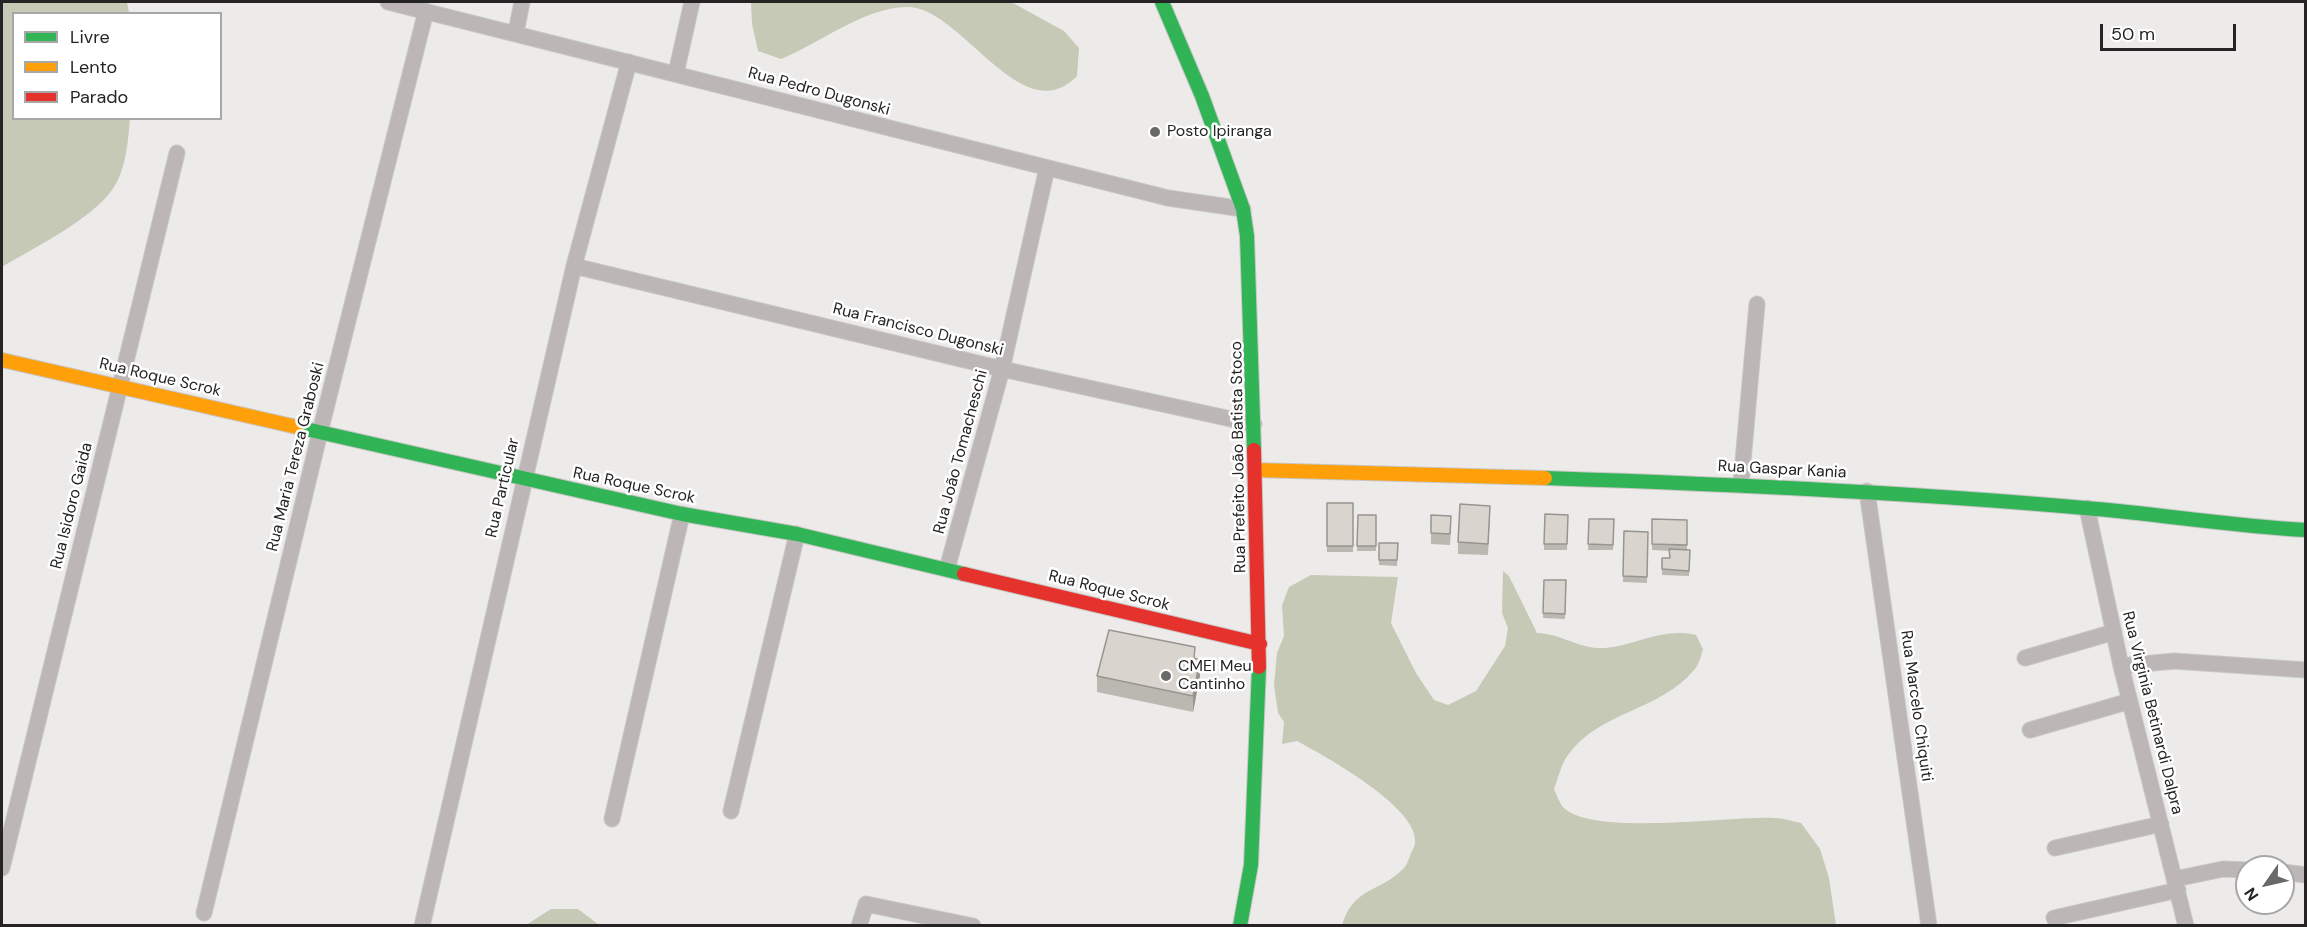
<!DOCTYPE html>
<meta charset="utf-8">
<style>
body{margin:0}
#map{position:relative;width:2307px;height:927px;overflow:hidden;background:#edebe9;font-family:"DM Sans",sans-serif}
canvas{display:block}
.frame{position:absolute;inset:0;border:3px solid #252323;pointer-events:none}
.legend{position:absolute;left:12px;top:12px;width:210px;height:108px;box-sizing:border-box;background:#fff;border:2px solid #a8a7a7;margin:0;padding:8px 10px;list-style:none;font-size:18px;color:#252323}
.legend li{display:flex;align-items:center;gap:12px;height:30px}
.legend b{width:30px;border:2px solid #a8a7a7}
.north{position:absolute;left:2235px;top:855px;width:60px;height:60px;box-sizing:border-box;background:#fff;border:2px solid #a8a7a7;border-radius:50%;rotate:236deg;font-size:16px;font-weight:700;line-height:24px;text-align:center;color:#252323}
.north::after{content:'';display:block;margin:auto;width:21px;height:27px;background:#6b6968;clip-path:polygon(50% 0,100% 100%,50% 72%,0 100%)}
.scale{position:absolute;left:2100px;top:24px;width:136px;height:27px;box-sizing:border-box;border:3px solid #252323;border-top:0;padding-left:8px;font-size:18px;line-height:21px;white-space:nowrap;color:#252323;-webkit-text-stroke:4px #fff;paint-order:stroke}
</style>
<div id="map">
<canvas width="2307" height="927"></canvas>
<div class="frame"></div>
<ul class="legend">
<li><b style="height:8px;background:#30b455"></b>Livre</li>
<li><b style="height:8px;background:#ff9f0a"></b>Lento</li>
<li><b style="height:8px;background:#e5322d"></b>Parado</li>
</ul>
<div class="north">N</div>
<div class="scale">50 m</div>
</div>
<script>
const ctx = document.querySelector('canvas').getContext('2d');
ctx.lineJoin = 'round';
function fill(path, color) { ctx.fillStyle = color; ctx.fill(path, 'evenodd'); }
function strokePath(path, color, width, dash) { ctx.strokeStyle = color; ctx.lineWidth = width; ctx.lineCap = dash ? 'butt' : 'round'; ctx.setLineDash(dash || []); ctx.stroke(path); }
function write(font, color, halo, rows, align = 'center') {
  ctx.font = font + ' "DM Sans",sans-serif'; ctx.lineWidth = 5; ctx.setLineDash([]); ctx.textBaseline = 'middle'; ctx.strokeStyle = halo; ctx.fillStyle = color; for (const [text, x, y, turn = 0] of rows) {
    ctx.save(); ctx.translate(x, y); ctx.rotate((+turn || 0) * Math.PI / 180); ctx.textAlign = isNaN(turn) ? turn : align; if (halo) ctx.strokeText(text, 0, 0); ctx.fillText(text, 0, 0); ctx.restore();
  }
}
fill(new Path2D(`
 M2,2h125l2,11 -115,1v104l116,1c-2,22 -4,52 -18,71 -21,30 -79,58 -110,77z
 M751,2h260l53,29 15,17 -2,28c-55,57 -116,-70 -170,-69 -45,1 -86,36 -126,52l-23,-8 -6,-27z
 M1503,571l6,5 28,57c23,0 43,17 68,15 32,-3 58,-21 91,-13l7,14c-2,7 -4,16 -9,21 -32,40 -96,42 -126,85 -7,9 -10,24 -14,34 3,6 6,16 11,20 33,27 164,7 209,9 9,0 18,3 27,5l19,26 9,29 7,47h-494c12,-39 38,-32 62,-57 3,-3 4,-8 6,-12 1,-4 5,-9 5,-13 5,-35 -92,-88 -118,-102l-15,3 2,-22 -6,-9 -4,-28 3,-32 7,-17 -2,-31 7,-18 22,-12 87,2 -7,46 25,50 18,27 14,5 28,-14 29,-45 3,-18 -6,-15z
 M551,909h27l21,16h-73z`), '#c6c9b6');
const street = new Path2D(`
 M388,2l780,196 75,11
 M516,32l6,-30
 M676,73l16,-71
 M574,266l428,103 252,55
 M1741,484l16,-180
 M1867,491l62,435
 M2087,508l34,158 65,260
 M947,569l55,-200 45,-201
 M2025,658l89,-26
 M2121,666l53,-5 132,9
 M2030,730l100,-29
 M731,811l66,-277
 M612,819l70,-305
 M2055,848l106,-24
 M2,868l175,-715
 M2283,872l23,3
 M2175,879l48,-10 24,1
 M204,913l116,-481 106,-421
 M2054,918l124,-28
 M422,926l152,-660 55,-204
 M859,926l7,-22 107,22`);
const fast = new Path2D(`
 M1162,2l40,94 41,113 4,27 7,214
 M297,427l385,87 115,20 167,40
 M1545,478c180,6 360,14 540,30 74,6 147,18 221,22
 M1240,926l11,-61 8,-198`);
const slow = new Path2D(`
 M2,360l295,67
 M1255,470l290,8`);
const jam = new Path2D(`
 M1254,450l5,217
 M964,574l296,70`);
strokePath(street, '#c8c7c6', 17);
strokePath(fast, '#c8c7c6', 16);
strokePath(slow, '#c8c7c6', 16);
strokePath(jam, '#c8c7c6', 16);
strokePath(street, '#bcb6b6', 15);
strokePath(fast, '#30b455', 14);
strokePath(slow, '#ff9f0a', 14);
strokePath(jam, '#e5322d', 14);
fill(new Path2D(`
 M1327,503h26v49h-26z
 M1545,514l23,1 -1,35h-23z
 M1358,515h18v36h-19z
 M1490,517l-2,38 -30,-1v-12z
 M1589,519h25l-1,31h-25z
 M1652,519l35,1v30h3l-1,26 -27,-1v-17h8v-7l-18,-1z
 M1451,527l-1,18 -19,-1v-11z
 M1624,531l24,1 -1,51 -24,-1z
 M1379,543h19l-1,23 -18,-1z
 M1544,580h22l-1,39 -22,-1z
 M1195,658l5,18 -7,36 -96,-20v-16z`), '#bbb7b1');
fill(new Path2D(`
 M1200,660v16l-7,36v-16z`), '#989590');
const building = new Path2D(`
 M1327,503h26v43h-26z
 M1460,504l30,2 -2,38 -30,-2z
 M1545,514l23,1 -1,29h-23z
 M1358,515h18v31h-19z
 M1431,515l20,1 -1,18 -19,-1z
 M1589,519h25l-1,26 -25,-1z
 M1652,519l35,1v25l-35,-1z
 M1624,531l24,1 -1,45 -24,-1z
 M1379,543h19l-1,17h-18z
 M1669,549l21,1 -1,21 -27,-2v-11h8z
 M1544,580h22l-1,34 -22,-1z
 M1109,630l86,17 -1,11 6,2 -7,36 -96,-20z`);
fill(building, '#d9d5ce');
strokePath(building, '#989590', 1.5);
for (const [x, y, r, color] of [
 [1155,132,6,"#6b6968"],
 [1166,676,6,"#6b6968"]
]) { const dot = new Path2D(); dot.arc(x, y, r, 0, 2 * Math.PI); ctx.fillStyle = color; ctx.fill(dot); strokePath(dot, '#fff', 2); }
write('16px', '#252323', '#fff', [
 ["Rua Pedro Dugonski",819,92,15],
 ["Rua Francisco Dugonski",918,330,14],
 ["Rua Roque Scrok",160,378,13],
 ["Rua João Tomacheschi",961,452,-75],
 ["Rua Maria Tereza Graboski",296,457,-76],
 ["Rua Prefeito João Batista Stoco",1239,457,-91],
 ["Rua Gaspar Kania",1782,470,3],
 ["Rua Roque Scrok",634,486,12],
 ["Rua Particular",503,488,-77],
 ["Rua Isidoro Gaida",72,506,-76],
 ["Rua Roque Scrok",1109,591,14],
 ["Rua Marcelo Chiquiti",1916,706,82],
 ["Rua Virginia Betinardi Dalpra",2152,713,76]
]);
write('16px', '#252323', '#fff', [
 ["Posto Ipiranga",1167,132],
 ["CMEI Meu",1178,667],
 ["Cantinho",1178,685]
], 'left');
</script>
